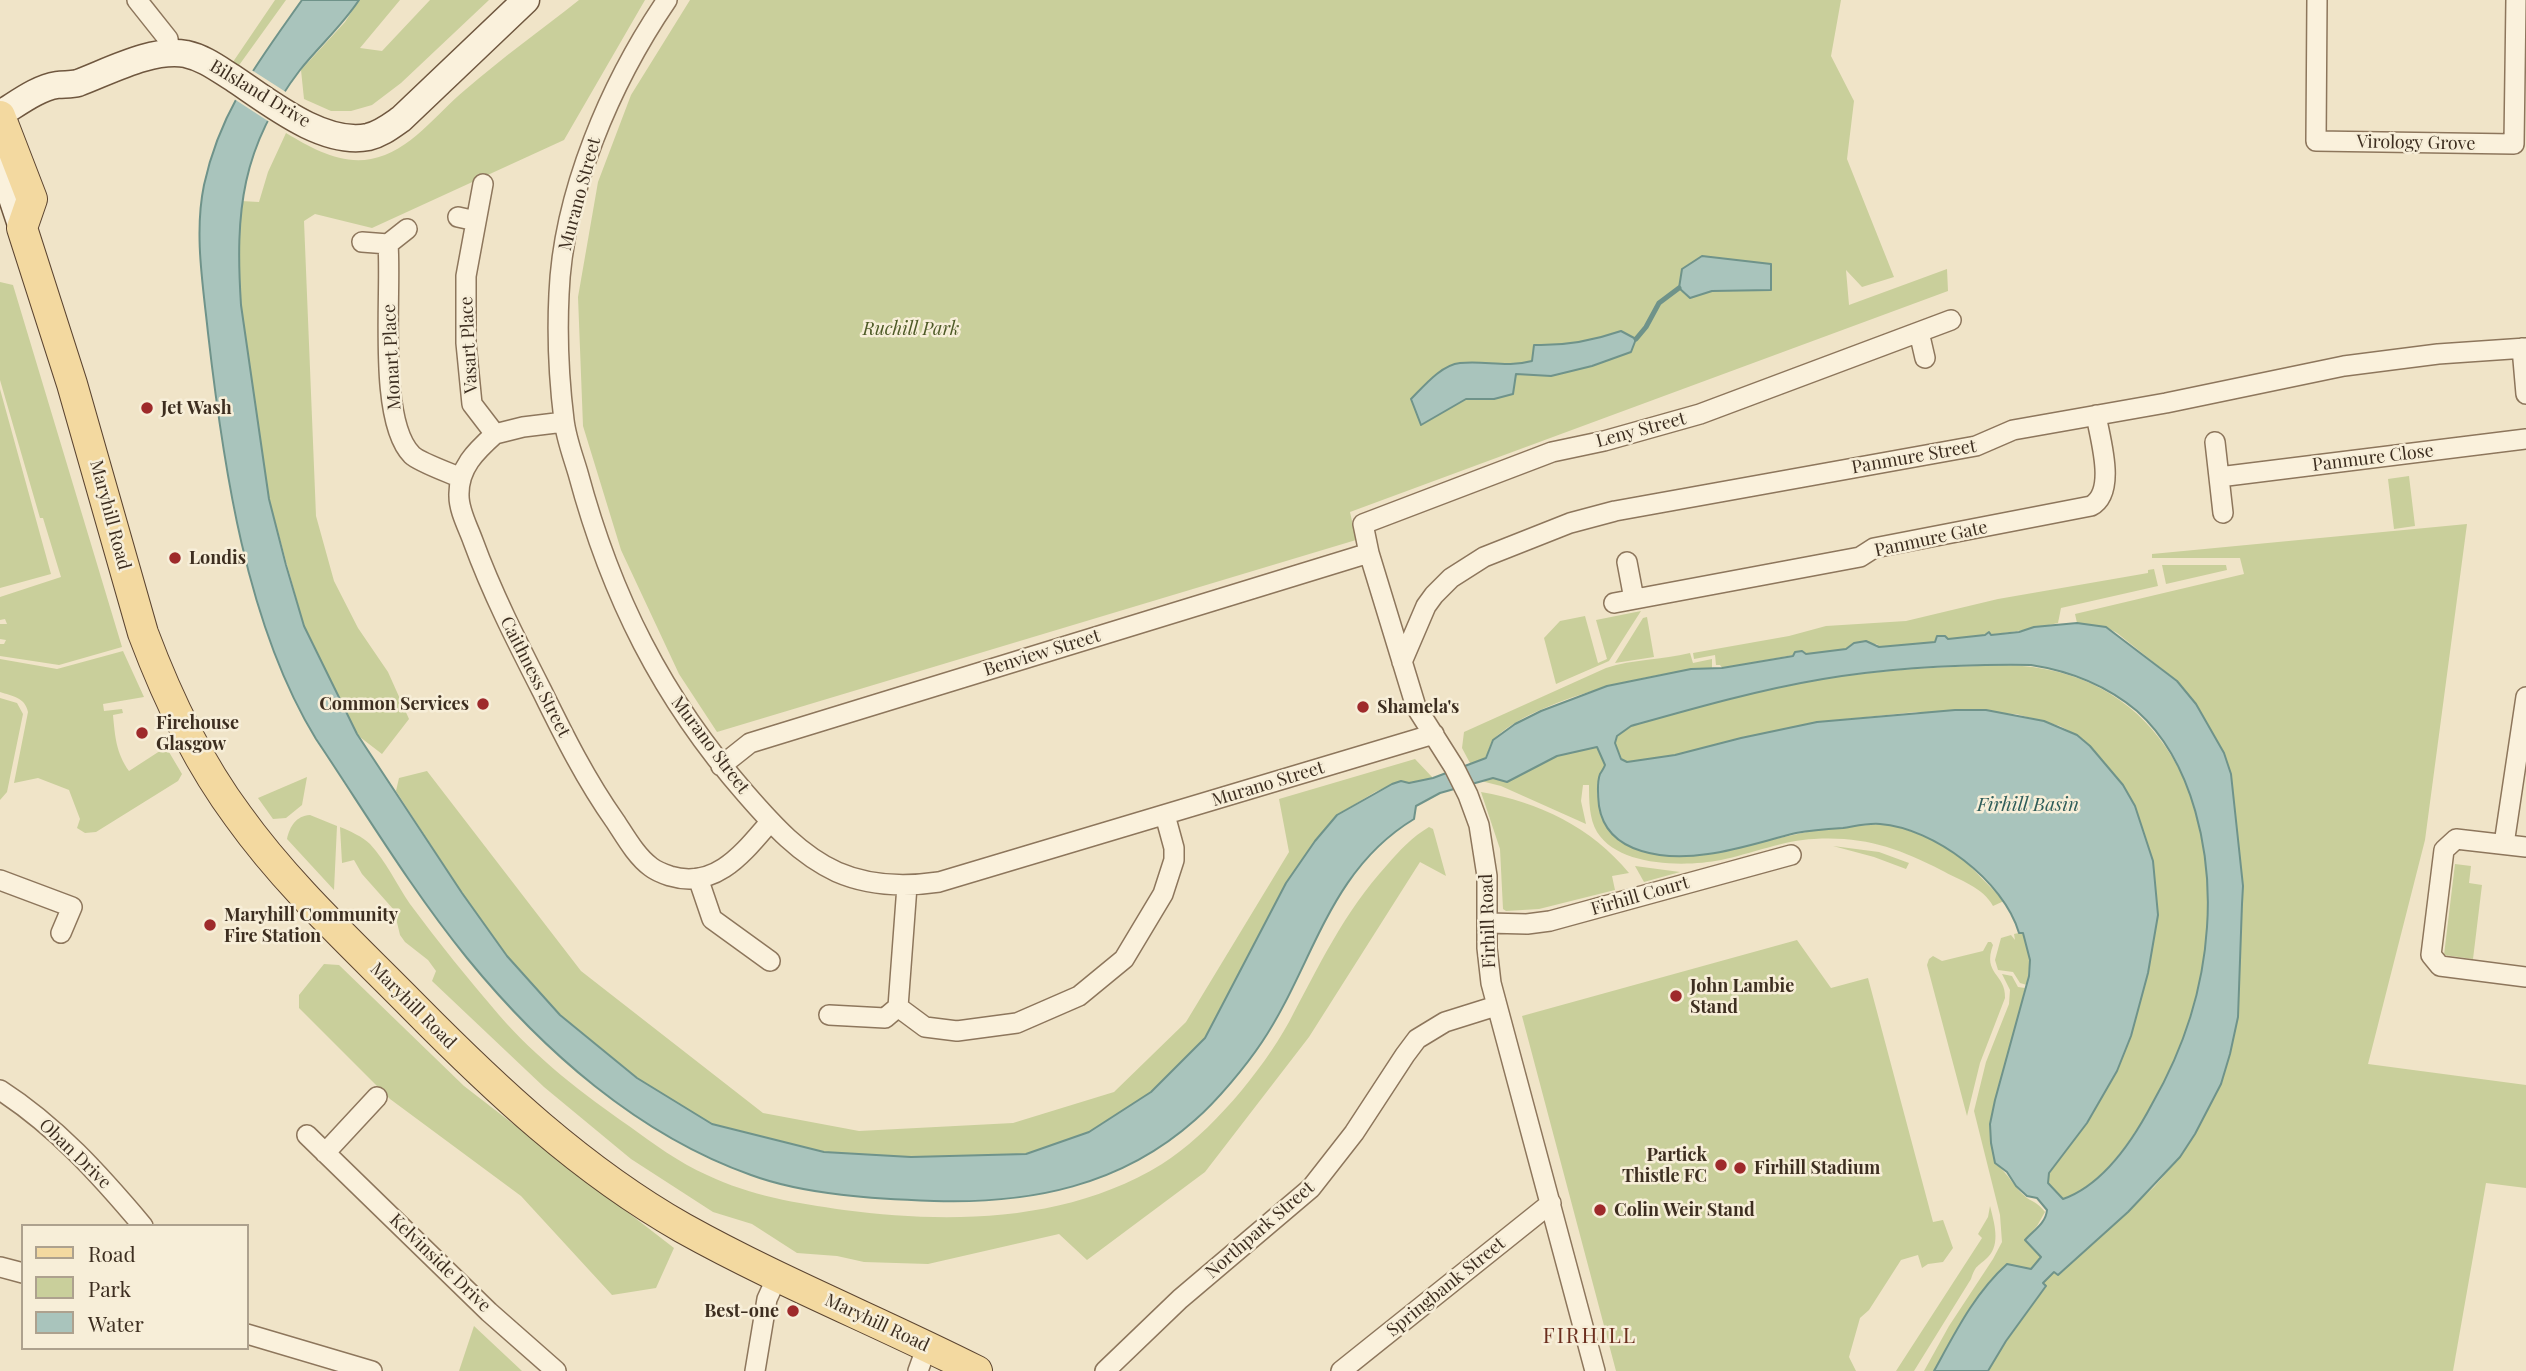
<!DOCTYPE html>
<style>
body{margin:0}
#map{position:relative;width:2526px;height:1371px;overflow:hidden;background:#f0e4c8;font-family:"Playfair Display",serif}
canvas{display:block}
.legend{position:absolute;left:21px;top:1224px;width:228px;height:126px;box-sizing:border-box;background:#f7eed8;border:2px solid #ada18e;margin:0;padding:9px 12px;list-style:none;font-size:21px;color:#3d2e20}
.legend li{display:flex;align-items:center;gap:14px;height:35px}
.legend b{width:35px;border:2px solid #ada18e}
</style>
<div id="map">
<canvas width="2526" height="1371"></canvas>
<ul class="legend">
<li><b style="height:9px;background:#f3d9a0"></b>Road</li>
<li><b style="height:19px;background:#c9cf9b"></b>Park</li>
<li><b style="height:19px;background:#a9c4bc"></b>Water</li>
</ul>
</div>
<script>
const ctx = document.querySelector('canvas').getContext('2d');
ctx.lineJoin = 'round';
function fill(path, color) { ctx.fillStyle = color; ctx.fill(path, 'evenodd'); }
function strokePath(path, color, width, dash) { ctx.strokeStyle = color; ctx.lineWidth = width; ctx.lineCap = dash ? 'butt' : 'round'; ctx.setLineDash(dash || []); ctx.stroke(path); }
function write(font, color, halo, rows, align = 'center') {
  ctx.font = font + ' "Playfair Display",serif'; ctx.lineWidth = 5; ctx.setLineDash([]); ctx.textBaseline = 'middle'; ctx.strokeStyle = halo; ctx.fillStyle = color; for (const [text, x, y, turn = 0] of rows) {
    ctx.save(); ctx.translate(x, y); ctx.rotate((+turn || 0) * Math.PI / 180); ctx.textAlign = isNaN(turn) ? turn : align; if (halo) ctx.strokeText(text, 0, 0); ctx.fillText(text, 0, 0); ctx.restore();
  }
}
fill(new Path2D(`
 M275,0h11l-54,75 -14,9z
 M359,0h41l-40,48 22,3 48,-51h59l-88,83 -29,22 -21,6h-20l-27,-12 -3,-29 44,-48z
 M579,0h66l-81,140 -192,88 -57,-14 -11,7 12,295 18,65 24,47 30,44 21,47 -27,35 -26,-20 -52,-108 -35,-127 -28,-194 -2,-28 2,-76 18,1 9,-30 18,-39c25,15 55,32 85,26 39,-7 66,-46 94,-69 37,-32 76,-60 114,-90z
 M690,0h1151l-10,56 23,45 -7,58 47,118 -32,10 -16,-17 3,35 98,-36 1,22 -598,221 6,28 -639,192 -38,-58 -58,-124 -38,-124 -5,-129 20,-115 33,-87z
 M0,282l13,3 109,362 -63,18 -59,-9v-12h4l2,-4 -6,-1v-15h7l-2,-5 -5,1v-23l61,-20 -18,-59h-3l-40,-138z
 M0,389l51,185 -51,14z
 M2409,476l6,50 -21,3 -6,-50z
 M2467,524l-42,316 -57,224 158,21v103l-40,-5 -33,188h-465l18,-30 40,-54 -3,-4 11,-11 4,3 96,-88 26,-30 15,-23 43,-117 5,-131 -12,-112 -7,-21 -28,-49 -19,-23 -60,-48 -11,-6 -29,-4 -2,-9 169,-40 -4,-16h-88v-4z
 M2162,565h64l1,5 -61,14z
 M2154,569l4,17 -97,22 -3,15c-36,9 -72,12 -110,16l-3,-3 -9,6 -57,5 -2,-3 -23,-1 -8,6 -40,5 -4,-3 -7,1 -2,3 -71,13 -2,-3h-4l-1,-10 -21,4 -1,-6 96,-17 37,-10 80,-5 92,-22 150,-26v-3z
 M1641,611l-32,50 -53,23 -12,-46 16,-17 25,-5 13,47 9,-4 -11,-39z
 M1647,617l7,40 -39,6 28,-45z
 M123,651l21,46 -41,7 1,7 18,-2 1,4 -10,2c2,21 3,38 16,56l37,-24 16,27 -4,7 -82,51 -11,1 -8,-5 3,-9 -11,-29 -31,-12 -24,5 14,-71c-3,-15 -16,-16 -28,-20v-33l57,10z
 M1690,653l3,10 19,-4v9c-56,3 -178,31 -218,71 -4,4 -6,13 -8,19l-15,7 -9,-17 2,-16 142,-64c27,-9 56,-8 84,-15z
 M2006,665c148,4 211,127 201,263 -5,69 -28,137 -66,195 -19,29 -44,64 -78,76l-16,-16 2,-10 38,-50 30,-52 14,-35 17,-63 10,-58 -5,-54 -18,-55 -12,-21 -33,-39 -13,-11 -17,-9 -44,-12 -100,-2 -99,10 -76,16 -66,17 -48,7 -6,-3 -6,-16 2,-7 14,-10c64,-18 128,-37 193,-47 60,-10 121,-12 182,-14z
 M0,698l17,5 6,11 -16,78 -7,8z
 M1597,747l8,18c-1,3 -4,6 -5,10 -8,21 3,47 16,63l92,16 112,-25 61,-5 21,4 37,14 22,15 43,44 -11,5c-10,-19 -34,-26 -52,-36 -43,-22 -77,-34 -127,-31 -29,1 -64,15 -93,21 -36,7 -102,7 -124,-28 -8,-13 -8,-32 -8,-47h-6l-2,16 5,23 -85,-38 -20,-5 88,-29z
 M1415,759l18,19 -24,5 -8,-2 -26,11 -38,23 -22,26 -29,42 -81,155 -54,54 -62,40 -63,22 -115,3 -87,-5 -112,-28 -75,-46 -77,-63 -53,-59 -45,-63 -66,-102 3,-13 28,-7 154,200 182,142 96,18 154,-8 101,-31 72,-70 103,-170 -10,-53z
 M307,777l-5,28 -16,13 -13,1 -15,-21z
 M1481,792c58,10 110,35 148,81l-17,3 3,14 -76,19 -33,2 -3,-2 -3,-60z
 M310,815l27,11 -3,64 -47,-51c3,-13 9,-23 23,-24z
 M340,827c10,4 23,10 30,17 16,17 27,41 40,60 28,38 58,75 89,111 37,43 84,79 130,111 25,18 49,36 78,49 44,21 89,28 137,35 107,14 224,12 318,-46 48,-30 100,-93 127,-142 30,-56 55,-110 98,-157 13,-15 25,-28 42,-38l4,2 13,47 -26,-14 -111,175 -104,135 -118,88 -28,-26 -131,30 -64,-2 -27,-6 -40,-3 -45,-29 -39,-12 -82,-53 -87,-72 -112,-106 4,-10 -8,-11 -23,-18 -5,-7 -6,-25 -32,-36 -8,-14 -12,3z
 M1833,846l46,6 30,11 -3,6 -32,-12z
 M2455,864l16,2 -2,17 13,2 -9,74 -29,-4z
 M1635,866l45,6 -36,10z
 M2023,932l7,28 -3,25 -7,-2 -7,-11 -15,-2 -3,-10 6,-22 10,-3 4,5 -1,-6z
 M1797,940l34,48 37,-10 65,244 10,-2 10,28 -10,14 -15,2 -6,4 -4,-13 -17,5 -32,50 -9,8 -11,39 7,14h-240l-94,-355z
 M1988,942h3l2,3c-11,30 13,28 12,53l-25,65 -13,53 -40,-151 2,-6 4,-3 9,5 41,-10z
 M324,964l15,1 125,121 210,162 -18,40 -44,7 -91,-99 -131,-97 -91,-91v-13z
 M2002,974l10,2 6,11 7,1 -7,29 -23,146c13,10 20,26 32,35 8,5 11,5 18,14l-8,14 -12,14 16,17 -10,12 -24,-5c-33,29 -52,69 -73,107h-10l25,-45 44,-67 9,-17 -2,-27 -26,-104 12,-49 23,-58 1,-14z
 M1990,1206c4,16 11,38 -2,51 -10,10 -12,7 -17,22l-57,92h-18l86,-133 -4,-4 10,-17z
 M474,1326l48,45h-63z`), '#c9cf9b');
const water = new Path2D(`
 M302,0h57c-17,26 -40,46 -59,70 -59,77 -65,142 -59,235l28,194 17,66 18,61 53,108 105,159 45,63 53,59 77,63 75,46 112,28 87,5 115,-3 63,-22 62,-40 54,-54 81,-155 29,-42 22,-26 55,-31 9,-3 8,2 24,-5 53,-20 7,-18 22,-16 26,-13 66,-25 84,-17 31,-1 71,-12 2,-4 7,-1 4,3 40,-5 8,-6 12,-2 13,6 56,-5 2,-6h8l3,3 37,-4 4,-3 2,3 28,-3 15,-5 43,-4 29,4 71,54 19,23 28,49 7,21 12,112 -1,18 -4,113 -8,37 -9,30 -26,50 -15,23 -52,55 -70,63 -4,-3 -11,11 3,3 -40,55 -18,30h-54c21,-38 40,-77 73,-107l24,5 10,-12 -16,-17c9,-10 21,-17 22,-30l-10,-12 -10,-2 -11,-10 -9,-14 -12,-9 -4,-20 -1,-19 5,-24 34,-124 1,-16 -7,-27h-4c-15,-52 -85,-105 -139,-109 -13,-1 -24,2 -37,4 -16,1 -31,2 -47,5 -29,7 -58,17 -88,21 -40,6 -101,2 -109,-48 -1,-9 -2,-24 1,-32 2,-3 4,-6 5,-9l-8,-18 -40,9 -50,26 -14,-4 -53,15 -24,13 -2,13c-86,52 -100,145 -152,223 -16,24 -45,59 -67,78 -74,66 -165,84 -261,81 -57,-2 -129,-6 -183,-26 -113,-40 -209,-125 -284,-217 -56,-69 -102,-146 -151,-219 -70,-114 -93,-275 -108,-406 -5,-48 -14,-100 -4,-148 16,-75 55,-124 98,-185zM2031,665c39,6 75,20 106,46 57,51 75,144 70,216 -4,63 -24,123 -55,177 -19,36 -49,81 -89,95l-15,-16 1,-10 38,-50 30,-52 14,-35 17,-63 10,-58 -5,-54 -18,-55 -12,-21 -33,-39 -13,-11 -33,-14 -58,-11h-31l-138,12 -76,16 -66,17 -48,7 -6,-3 -6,-16 2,-7 14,-10c64,-18 127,-36 192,-47 68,-11 139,-15 208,-14z
 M1702,256l69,8v26l-59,1 -22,7 -11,-10 3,-19z
 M1621,331l15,8 -5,13 -39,14 -41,10 -35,-2 -3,20 -19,5h-28l-45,26 -10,-26c13,-13 30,-34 49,-36 25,-3 46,5 72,-2l2,-16c31,1 58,-4 87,-14z`);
fill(water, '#a9c4bc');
strokePath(water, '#6f938a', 2);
fill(new Path2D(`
 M250,69l39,25 -18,29 -40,-26z`), '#f0e4c8');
strokePath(new Path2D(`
 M1636,339l10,-12 13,-24 20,-15`), '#6f938a', 5);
const street = new Path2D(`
 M137,0l31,39 2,14
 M667,0c-56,82 -104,193 -108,294 -2,41 0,86 5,126 2,18 9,36 14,53 33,123 84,225 168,321 27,31 54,61 91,78 32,14 68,15 102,10l495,-148
 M2317,0l-1,141 198,3 2,-144
 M483,184l-17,92v67l6,61 23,30 28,-7 41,-5
 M458,217l18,4
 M362,242l26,2 19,-15
 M388,244c4,49 -11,176 24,211 7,7 38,18 49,23
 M1919,332l6,26
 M2522,348l4,46
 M495,434c-19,17 -37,34 -36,62 0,15 9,31 14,45 19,52 44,101 69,150 22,45 44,89 73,130 10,15 21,35 36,46 5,4 13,7 19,9 46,14 74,-24 100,-54
 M2215,442l8,71
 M2219,477l307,-38
 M1627,562l7,37
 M1614,603l246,-46 14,-9 217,-42c26,-14 9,-67 5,-91
 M1402,662l24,-56 8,-11 17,-17 33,-21 86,-34 45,-12 361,-65 37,-16 153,-27 178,-37 94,-12 88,-6
 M721,766l29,-23 619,-190
 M2504,844l22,-147
 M2526,847l-70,-8 -12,11 -13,105 9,11 86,11
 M698,878l14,41 58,42
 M0,880l72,27 -11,26
 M1488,923l39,1 23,-3 241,-66
 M898,1007l27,20 32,4 60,-8 62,-27 45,-37 39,-65 11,-34v-12l-9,-33
 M898,1007l9,-121
 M829,1015l56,3 13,-11
 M0,1090c56,36 100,85 143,136
 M307,1135l182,177 67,59
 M325,1153l52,-56
 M0,1267l23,6
 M247,1334l125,37
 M755,1371l12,-72 11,-24
 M918,1371l9,-25
 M1105,1371l75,-72 131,-111 43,-55 51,-78 12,-16 28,-17 51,-16
 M1341,1371l210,-168
 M1595,1371l-104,-388 -4,-35v-72l-8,-51 -11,-30 -14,-28 -38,-60 -47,-154 -6,-29 189,-72 52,-11 96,-27 251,-94`);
const secondary = new Path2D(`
 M0,114c17,-10 37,-26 57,-29 7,-1 14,0 21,-2 32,-12 74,-35 108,-29 18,4 31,14 47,24 36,24 90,68 135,59 13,-3 23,-11 33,-18l125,-119
 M0,162l22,66`);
const primary = new Path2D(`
 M0,116l32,83 -10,29 50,156 71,249c24,64 54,128 95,183 50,70 115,129 175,190 82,83 168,164 270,222 95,53 197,94 294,143`);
strokePath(street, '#8d765c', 22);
strokePath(secondary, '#6f573f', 29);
strokePath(primary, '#5b4430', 32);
strokePath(street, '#faf1dc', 19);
strokePath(secondary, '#faf1dc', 26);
strokePath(primary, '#f3d9a0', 30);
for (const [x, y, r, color] of [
 [147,408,7,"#9e2a2b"],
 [175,558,7,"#9e2a2b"],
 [483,704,7,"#9e2a2b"],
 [1363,707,7,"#9e2a2b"],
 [142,733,7,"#9e2a2b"],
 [210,925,7,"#9e2a2b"],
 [1676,996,7,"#9e2a2b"],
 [1721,1165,7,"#9e2a2b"],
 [1740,1168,7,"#9e2a2b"],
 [1600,1210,7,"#9e2a2b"],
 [793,1311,7,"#9e2a2b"]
]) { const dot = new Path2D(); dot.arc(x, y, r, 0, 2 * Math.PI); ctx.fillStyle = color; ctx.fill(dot); strokePath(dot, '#f7eed8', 2.5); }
write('18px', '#3d2e20', '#f7eed8', [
 ["Bilsland Drive",260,94,31],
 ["Virology Grove",2416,143,1],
 ["Murano Street",580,194,-75],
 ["Vasart Place",469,345,-93],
 ["Monart Place",392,357,-93],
 ["Leny Street",1641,430,-15],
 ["Panmure Street",1914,457,-10],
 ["Panmure Close",2373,458,-7],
 ["Maryhill Road",110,515,75],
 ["Panmure Gate",1931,539,-12],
 ["Benview Street",1042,653,-17],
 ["Caithness Street",535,677,63],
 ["Murano Street",710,745,53],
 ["Murano Street",1268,784,-17],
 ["Firhill Court",1640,896,-16],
 ["Firhill Road",1488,921,-92],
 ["Maryhill Road",413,1006,45],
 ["Oban Drive",75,1154,44],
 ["Northpark Street",1260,1230,-41],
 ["Kelvinside Drive",440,1263,44],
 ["Springbank Street",1446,1287,-39],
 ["Maryhill Road",877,1323,25]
]);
write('italic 18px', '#4d5a26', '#f7eed8', [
 ["Ruchill Park",911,329]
]);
write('bold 18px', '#3d2e20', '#f7eed8', [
 ["Jet Wash",161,408],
 ["Londis",189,558],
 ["Common Services",469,704,"right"],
 ["Shamela's",1377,707],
 ["Firehouse",156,723],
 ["Glasgow",156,744],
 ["Maryhill Community",224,915],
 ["Fire Station",224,936],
 ["John Lambie",1690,986],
 ["Stand",1690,1007],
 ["Partick",1707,1155,"right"],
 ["Thistle FC",1707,1176,"right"],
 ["Firhill Stadium",1754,1168],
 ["Colin Weir Stand",1614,1210],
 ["Best-one",779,1311,"right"]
], 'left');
write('italic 19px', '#2f5d5a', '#f7eed8', [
 ["Firhill Basin",2028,805]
]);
ctx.letterSpacing = '2px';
write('21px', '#6b2e1e', '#f7eed8', [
 ["FIRHILL",1590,1336]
]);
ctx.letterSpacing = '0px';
</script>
